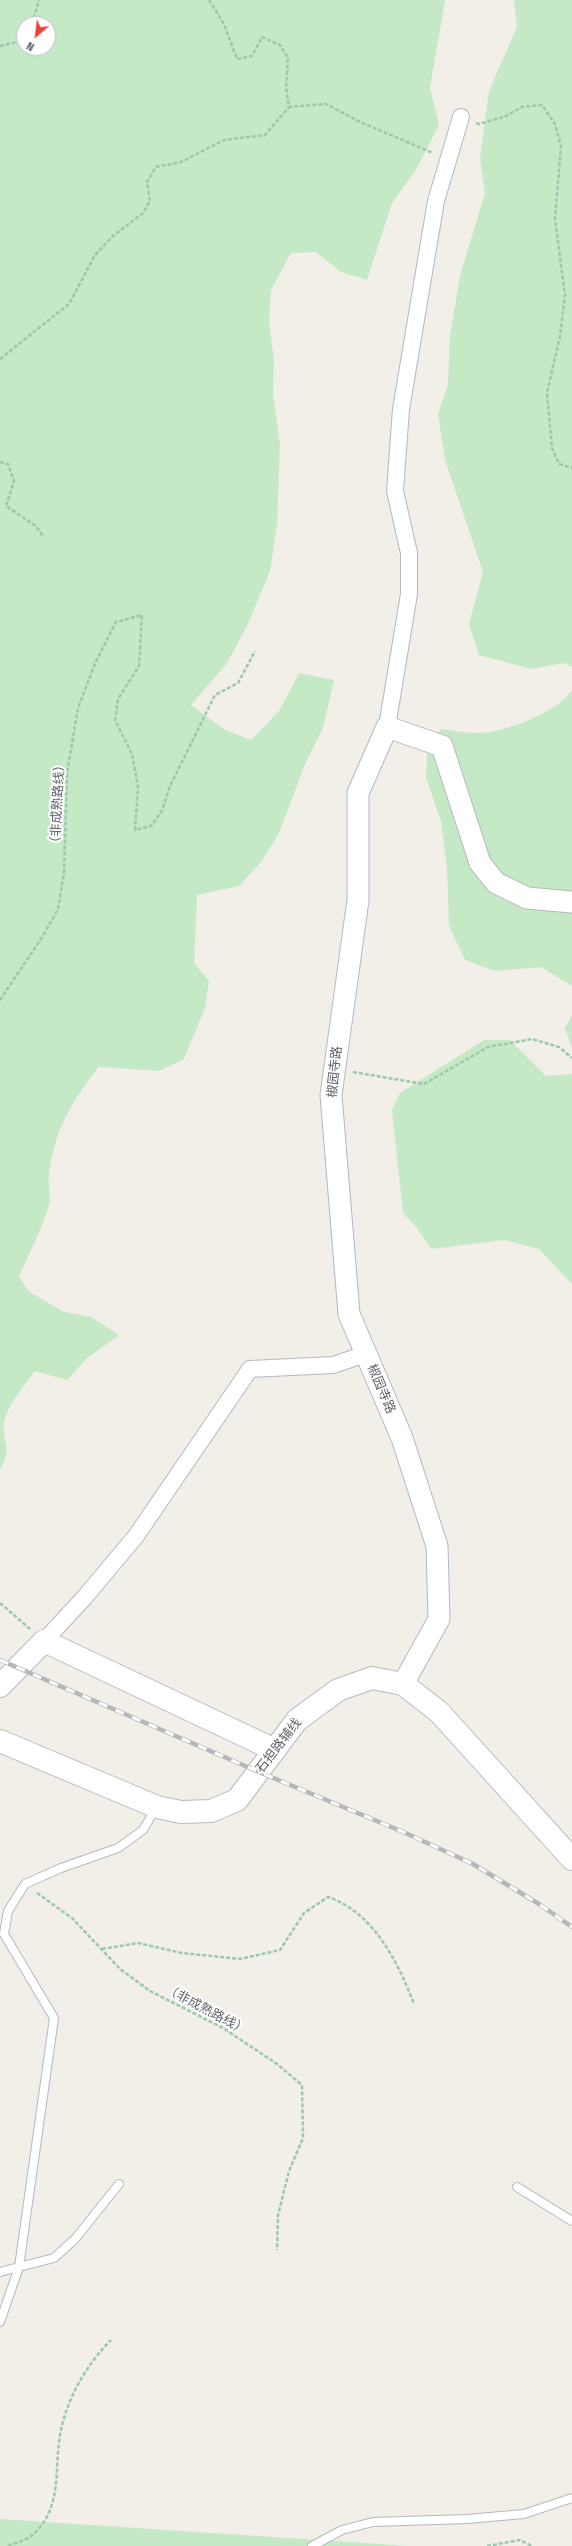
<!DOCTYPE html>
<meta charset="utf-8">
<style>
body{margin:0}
#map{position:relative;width:572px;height:2546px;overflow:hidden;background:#f1efe8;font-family:"Fira Sans Condensed",sans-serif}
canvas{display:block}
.north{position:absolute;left:16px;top:16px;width:40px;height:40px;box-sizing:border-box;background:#fff;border:1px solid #bfc1c3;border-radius:50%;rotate:208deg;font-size:11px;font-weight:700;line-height:16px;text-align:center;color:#5f6368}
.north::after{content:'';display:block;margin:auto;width:14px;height:18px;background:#ea4335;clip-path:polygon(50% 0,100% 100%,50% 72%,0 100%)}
</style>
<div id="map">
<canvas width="572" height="2546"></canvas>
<div class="north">N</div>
</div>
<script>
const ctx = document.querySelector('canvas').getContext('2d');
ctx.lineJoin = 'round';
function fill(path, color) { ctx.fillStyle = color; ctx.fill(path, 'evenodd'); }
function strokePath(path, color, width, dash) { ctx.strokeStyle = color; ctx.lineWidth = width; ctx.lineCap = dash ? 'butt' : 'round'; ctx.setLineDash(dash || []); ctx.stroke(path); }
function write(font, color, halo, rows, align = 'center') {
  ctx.font = font + ' "Fira Sans Condensed","Noto Sans SC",sans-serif'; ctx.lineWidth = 4; ctx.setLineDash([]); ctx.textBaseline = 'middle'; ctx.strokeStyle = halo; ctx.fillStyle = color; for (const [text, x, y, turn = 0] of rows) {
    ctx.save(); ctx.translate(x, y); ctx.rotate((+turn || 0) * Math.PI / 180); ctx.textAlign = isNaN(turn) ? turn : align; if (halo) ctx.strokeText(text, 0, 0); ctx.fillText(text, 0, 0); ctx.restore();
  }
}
fill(new Path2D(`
 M0,0h445l-15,88 9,37 -22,43 -25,35 -25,77 -26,-8 -25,-20 -25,1 -20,37 -2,31 5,40 -1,34 7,48 -3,82 -7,46 -23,55 -20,37 -36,42 34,25 26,10 28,-29 20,-38 35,7 -11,48 -17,34 -27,71 -18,29 -22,24 -42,9 -3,68 15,18 -4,27 -21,51 -25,12 -60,-4c-28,35 -44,62 -50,107 -2,10 3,21 0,31 -7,24 -19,47 -30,71l9,15 36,21 27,5 28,18 -33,24 -19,21 -32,-9c-10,14 -30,36 -31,54 -1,23 9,20 -4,45zM24,24h24v24h-24z
 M514,0h58v667l-9,-4 -32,6 -52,-14 -10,-31 14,-52 -38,-112 -7,-46 10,-29 2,-50 10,-59 25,-83 -5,-34 9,-68 28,-64z
 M572,690v296l-31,-19 -46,4 -30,-11 -16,-34 -2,-58 -6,-47 -15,-44 1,-24 14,-24c11,1 23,4 34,4 27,1 82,-20 97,-43z
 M572,1015v33l-7,-20z
 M484,1040h26l36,36 26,-2v210l-33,-35 -35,-9 -73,9 -14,-21 -14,-15 -11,-103 8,-17z
 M0,2519l409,27h-409z`), '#c5e8c5');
const service = new Path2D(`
 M517,2187l55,34
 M0,2272l54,-14 21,-19 44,-55
 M0,2322l19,-55 35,-249 -50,-84 4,-23 17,-27 36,-16 57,-20 25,-18 13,-22
 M312,2546l30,-16 31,-8 94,-3 57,-5 48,-16`);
const minor = new Path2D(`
 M387,727l22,-133v-41l-14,-62 6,-82 35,-208 25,-84
 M44,1641l40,-43 52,-62 114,-167 83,-4 33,-11`);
const tertiary = new Path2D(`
 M403,1684l36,-65 -2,-73 -35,-108 -53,-124 -18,-219 27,-195v-107l29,-66 55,19 38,117 16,20 31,15 45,4`);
const secondary = new Path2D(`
 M0,1686l44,-45 231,109
 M0,1741l157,66 24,5 30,-1 26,-11 60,-80 41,-30 34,-12 31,6 36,28 133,147`);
strokePath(service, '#b5b8bc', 10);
strokePath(minor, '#b5b8bc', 18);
strokePath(tertiary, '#b5b8bc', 23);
strokePath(secondary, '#b6babf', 24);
strokePath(new Path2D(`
 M209,0l15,24 13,35 15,-3 10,-19 18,8 8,13 -2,29 3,20 37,-3 34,18 73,31
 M32,24l7,-24
 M0,46l24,-6
 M476,123l3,1 25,-7 18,-10 20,-2 13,19 6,22 -6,73 10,76 -5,41 -13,57 5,55 7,16 13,4
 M0,359l69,-55 26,-49 18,-19 30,-23 7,-12 -3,-19 9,-15 25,-5 43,-22 41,-5 24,-28
 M0,462l8,2 6,17 -8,25 30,20 7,10
 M0,1000l43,-64 15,-27 6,-37 3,-99 11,-65 18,-47 20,-39 26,-7 -3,51 -21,33 -3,21 17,34 6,33 -3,43 16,-4 11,-15 8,-25 45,-91 23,-12 17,-32
 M353,1072l71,12 64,-37 44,-8 27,8 13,11
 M0,1603l30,26
 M37,1893l35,25 48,51 30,22 73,37 54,36 25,21 1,53 -14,33 -11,44 -1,35
 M102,1949l36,-6 44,10 58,6 40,-9 24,-37 24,-16c45,15 70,65 86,107
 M8,2546c6,-3 16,-5 22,-9 33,-26 24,-66 30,-102 6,-35 26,-70 51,-95
 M487,2546l33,-6 12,6`), '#9cc7a9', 2.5, [4, 2]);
strokePath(service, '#fff', 8);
strokePath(minor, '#fff', 16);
strokePath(tertiary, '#fff', 21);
strokePath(secondary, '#fff', 22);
const rail = new Path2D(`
 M0,1660l259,112 142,59 72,33 66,40 33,23`);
strokePath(rail, '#b6b7b8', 4.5);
strokePath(rail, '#fff', 3, [9]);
write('13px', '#5f6368', '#fff', [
 ["（非成熟路线）",58,804,-87],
 ["椒园寺路",335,1072,-84],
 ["椒园寺路",381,1389,67],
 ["石担路辅线",279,1746,-52],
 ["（非成熟路线）",206,2010,28]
]);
</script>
